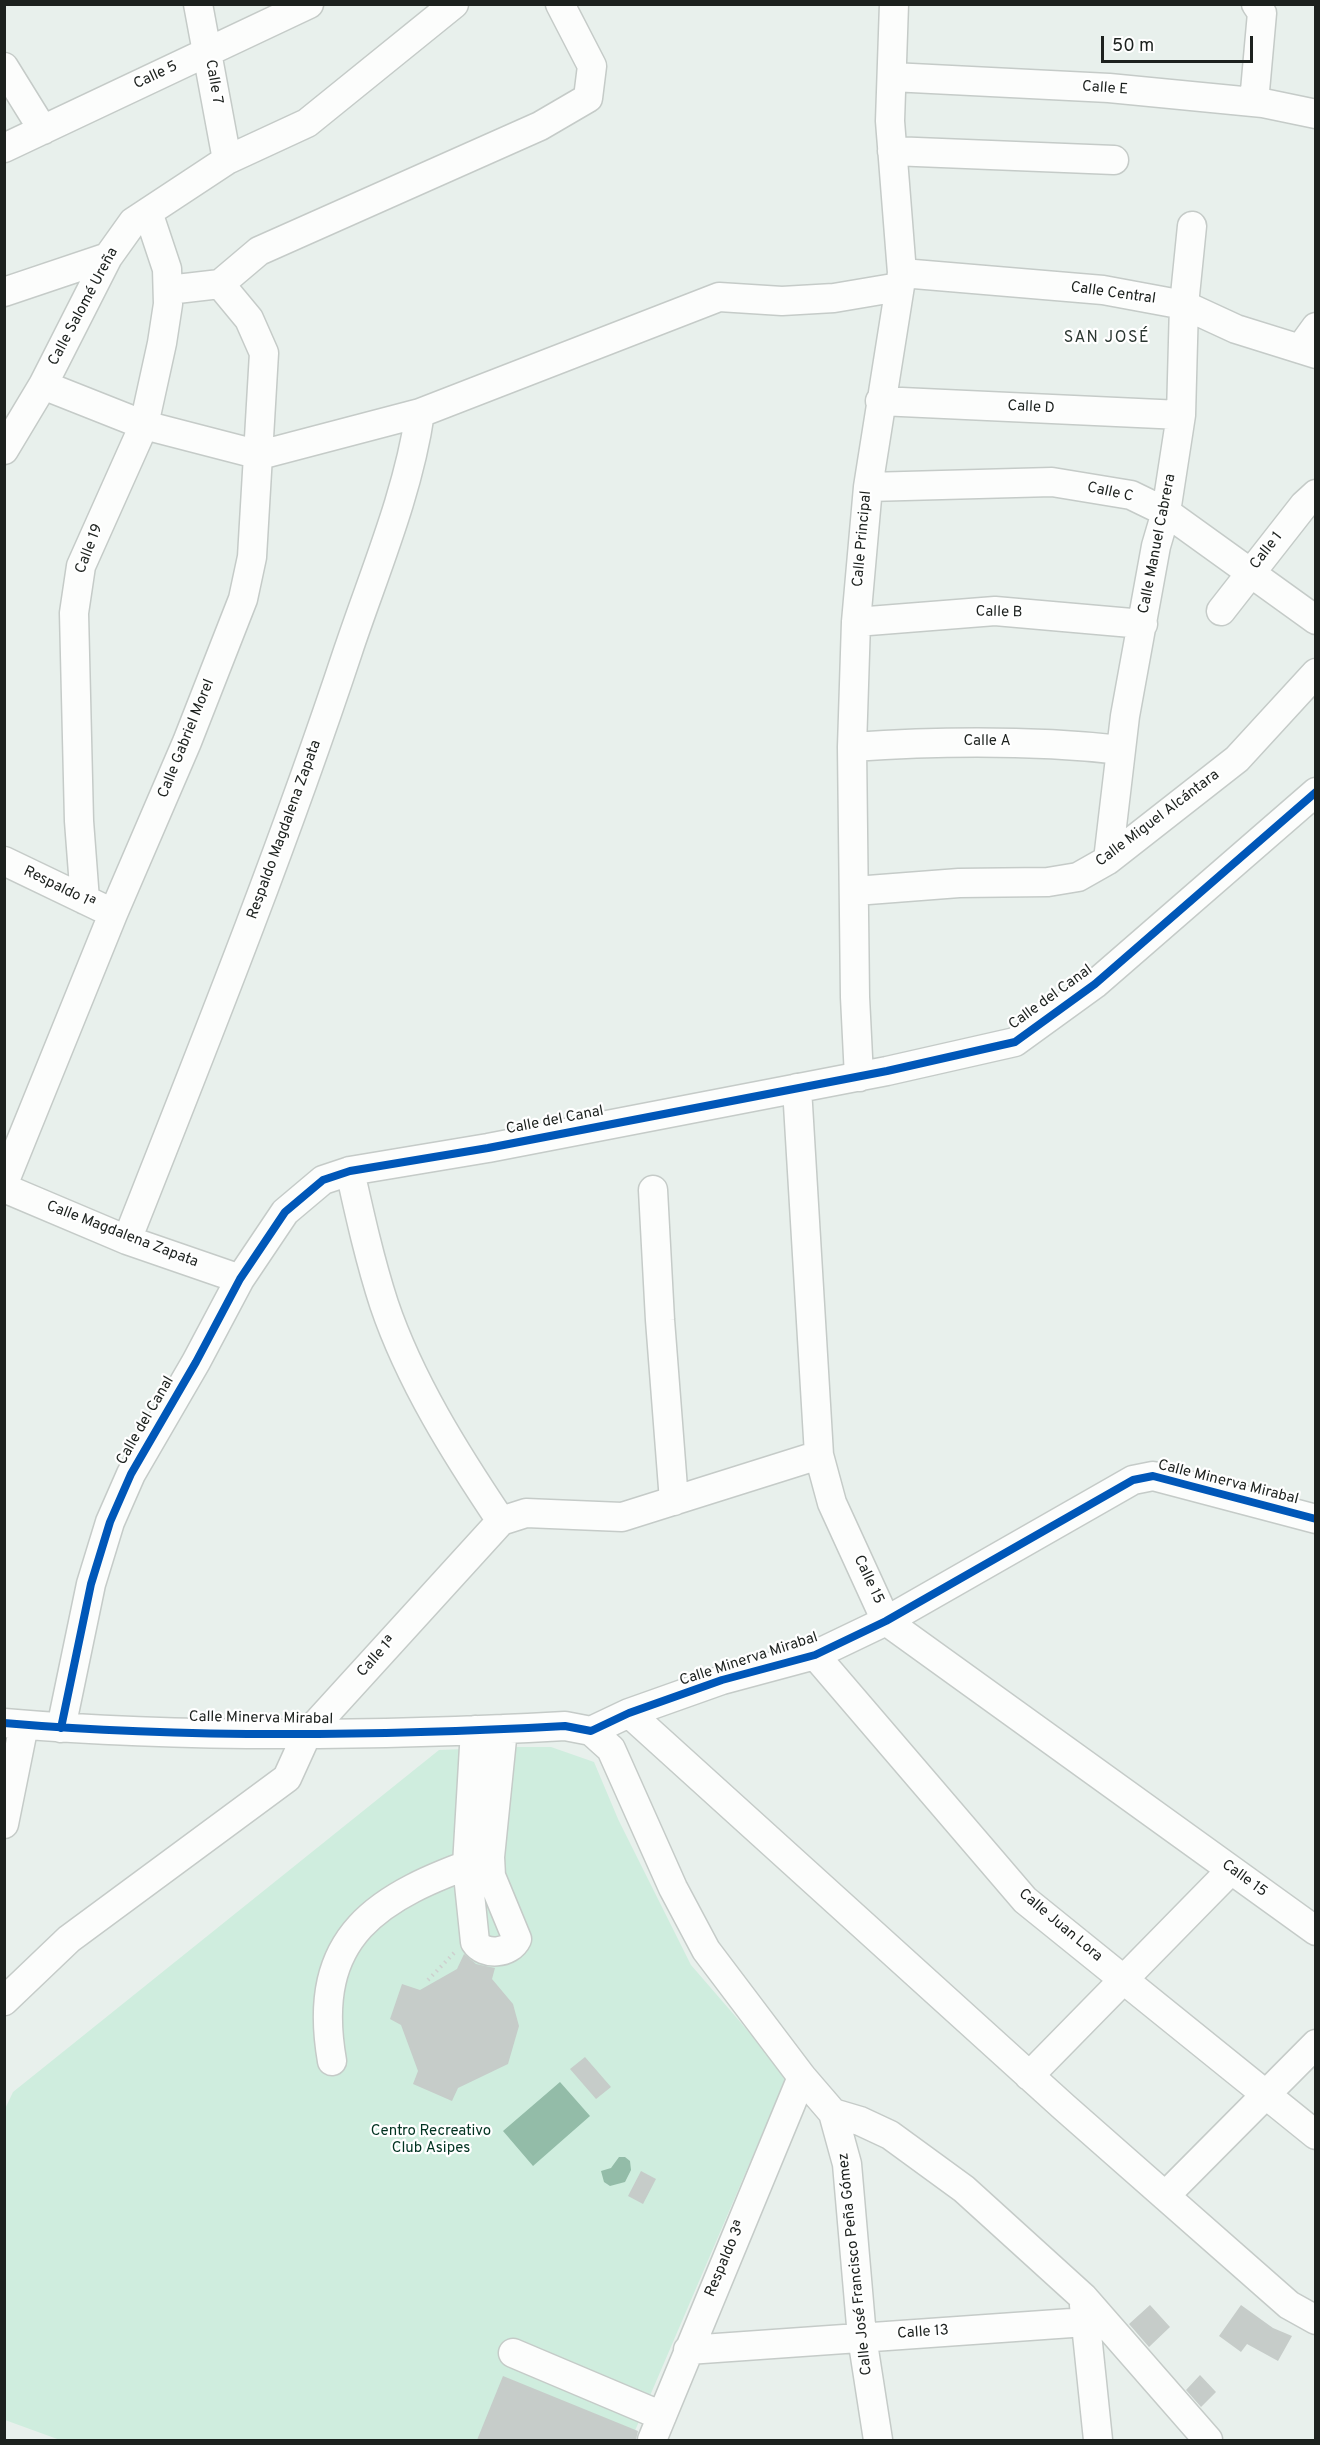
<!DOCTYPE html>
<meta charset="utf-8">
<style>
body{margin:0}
#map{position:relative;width:1320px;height:2445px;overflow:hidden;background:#e8f0ec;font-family:Overpass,sans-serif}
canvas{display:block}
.frame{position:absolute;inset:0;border:6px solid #1c211e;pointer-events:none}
.scale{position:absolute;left:1101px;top:36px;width:152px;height:27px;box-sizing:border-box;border:3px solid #1c211e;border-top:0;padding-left:8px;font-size:18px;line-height:21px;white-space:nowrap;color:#1c211e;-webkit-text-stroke:4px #fff;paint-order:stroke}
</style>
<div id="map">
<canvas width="1320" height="2445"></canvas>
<div class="frame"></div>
<div class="scale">50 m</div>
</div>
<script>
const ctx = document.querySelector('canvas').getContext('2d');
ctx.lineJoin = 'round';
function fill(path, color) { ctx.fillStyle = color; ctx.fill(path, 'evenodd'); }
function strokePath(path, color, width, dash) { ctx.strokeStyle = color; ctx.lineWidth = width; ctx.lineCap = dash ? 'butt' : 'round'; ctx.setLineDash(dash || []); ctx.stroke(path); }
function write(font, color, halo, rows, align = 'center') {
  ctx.font = font + ' Overpass,sans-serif'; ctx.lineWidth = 4.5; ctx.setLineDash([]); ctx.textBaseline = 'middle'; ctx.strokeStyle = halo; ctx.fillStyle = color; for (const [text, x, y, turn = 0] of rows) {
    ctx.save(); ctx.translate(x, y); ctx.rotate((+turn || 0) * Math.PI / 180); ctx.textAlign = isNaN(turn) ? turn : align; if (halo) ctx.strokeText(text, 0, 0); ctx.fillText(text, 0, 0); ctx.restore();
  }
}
fill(new Path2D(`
 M515,1747h36l43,15 24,57 73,146 96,111 -156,364h-571l-55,-20 -1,-309 9,-19 426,-342z`), '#cfedde');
fill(new Path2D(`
 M560,2082l30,34 -57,50 -30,-35z
 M619,2157h6l5,4 1,9 -6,12 -15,4 -6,-4 -3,-11 10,-3z`), '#93bca8');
fill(new Path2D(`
 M464,1954l12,10 19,4 -3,11 21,25 6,22 -11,38 -50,24 -6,13 -39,-17 5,-13 -17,-46 -11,-6 12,-35 18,6 37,-21z
 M585,2057l26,30 -15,12 -26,-30z
 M641,2171l15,8 -13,25 -15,-8z
 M1150,2305l20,22 -21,20 -20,-23z
 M1241,2305l32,23 19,8 -14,25 -31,-17 -6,8 -22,-16z
 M1200,2375l16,17 -15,15 -15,-17z
 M503,2376l135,55 -2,9h-159z`), '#c6ccc9');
const minor = new Path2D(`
 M198,4l29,156
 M4,67l39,63
 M892,77l217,11 154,15 53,11
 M1254,102l8,-89 -6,-9
 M4,148l305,-144
 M892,151l222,9
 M902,273l201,17 81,15 52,24 80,25
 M168,290l52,-6 39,-33 281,-125 48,-28 4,-32 -32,-62
 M4,292l104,-35
 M1300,349l16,-22
 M43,385l101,40 116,30 160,-42 299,-116 63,4 52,-3 65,-11
 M880,401l301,14
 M4,450l39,-65 65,-128 25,-35 94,-62 80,-37 147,-119
 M868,487l184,-5 79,13 35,17 150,108
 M1221,611l83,-106 12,-11
 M856,622l139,-11 148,13
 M852,747c90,-6 179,-7 269,3
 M1108,860l17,-144 31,-170 10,-34 15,-97 3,-110 8,-79
 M4,861l96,46
 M855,891l104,-8 89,-1 30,-5 30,-17 129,-101 79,-86
 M85,900l-6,-79 -5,-208 7,-47 63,-141 18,-82 6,-39 -1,-35 -19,-57
 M859,1077l-4,-80 -3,-250 4,-125 12,-135 34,-214 -12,-152 4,-117
 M797,1088l22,367 13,48 54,118 430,310
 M350,1171c10,45 20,90 34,133 26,77 72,150 117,217
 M4,1183l109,-269 74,-172 56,-143 9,-42 12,-204 -15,-34 -29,-35
 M4,1188l123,52 113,39
 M653,1190l7,130 14,181
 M127,1240c77,-195 155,-390 221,-589 26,-78 60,-156 72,-238
 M815,1655l210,245 291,235
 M629,1713l435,394 225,198 27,15
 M4,1723c185,16 377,13 561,3l26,5 38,-18 93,-33 93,-25 71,-34 247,-141 20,-4 163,43
 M61,1728l30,-144 19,-62 21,-48 65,-112 44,-83 45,-67 38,-32 27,-9 138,-23 399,-77 128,-29 80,-58 221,-192
 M475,1730l-8,135 8,77c9,14 35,12 42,-3l-26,-63 -1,-19 13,-128
 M591,1731l20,18 62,139 33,62 96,127 31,36 14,51 15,173 16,103
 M4,1824l20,-99
 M4,2001l65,-62 218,-161 20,-44 194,-213 25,-8 96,4 197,-62
 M332,2061c-22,-126 46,-165 152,-202
 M1029,2076l202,-206
 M833,2113l27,8 30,14 74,54 119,108 125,143
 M1165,2196l151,-152
 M1084,2305l14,135
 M688,2350l398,-28
 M513,2353l149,63
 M652,2440l150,-363`);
strokePath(minor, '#c5cbc8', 31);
strokePath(new Path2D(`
 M428,1980l27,-28`), '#cdcfce', 4, [1.5, 4.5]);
strokePath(minor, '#fcfdfc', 28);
strokePath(new Path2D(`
 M4,1723c185,16 377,13 561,3l26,5 38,-18 93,-33 93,-25 71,-34 247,-141 20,-4 163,43
 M61,1728l30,-144 19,-62 21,-48 65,-112 44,-83 45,-67 38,-32 27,-9 138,-23 399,-77 128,-29 80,-58 221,-192`), '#0057b8', 8);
write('15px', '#1c211e', '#fff', [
 ["Calle 5",156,76,-25],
 ["Calle 7",213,82,80],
 ["Calle E",1105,89,4],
 ["Calle Central",1113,294,8],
 ["Calle Salomé Ureña",84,307,-62],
 ["Calle D",1031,408,3],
 ["Calle C",1110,493,12],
 ["Calle Principal",863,539,-85],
 ["Calle Manuel Cabrera",1158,544,-79],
 ["Calle 19",90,549,-69],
 ["Calle 1",1267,551,-52],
 ["Calle B",999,613,1],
 ["Calle Gabriel Morel",187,739,-68],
 ["Calle A",987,742],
 ["Calle Miguel Alcántara",1158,819,-37],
 ["Respaldo Magdalena Zapata",285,830,-70],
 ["Respaldo 1ª",59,888,26],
 ["Calle del Canal",1051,998,-36],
 ["Calle del Canal",555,1121,-11],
 ["Calle Magdalena Zapata",122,1235,21],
 ["Calle del Canal",146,1421,-60],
 ["Calle Minerva Mirabal",1228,1483,14],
 ["Calle 15",868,1580,65],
 ["Calle 1ª",377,1657,-48],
 ["Calle Minerva Mirabal",749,1660,-18],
 ["Calle Minerva Mirabal",261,1719,1],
 ["Calle 15",1244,1879,36],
 ["Calle Juan Lora",1060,1926,40],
 ["Respaldo 3ª",726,2259,-67],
 ["Calle José Francisco Peña Gómez",856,2264,-96],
 ["Calle 13",923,2333,-4]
]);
write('15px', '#013321', '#fff', [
 ["Centro Recreativo",431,2132],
 ["Club Asipes",431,2149]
]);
ctx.letterSpacing = '1.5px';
write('16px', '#2a3630', '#fff', [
 ["SAN JOSÉ",1107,339]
]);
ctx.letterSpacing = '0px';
</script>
